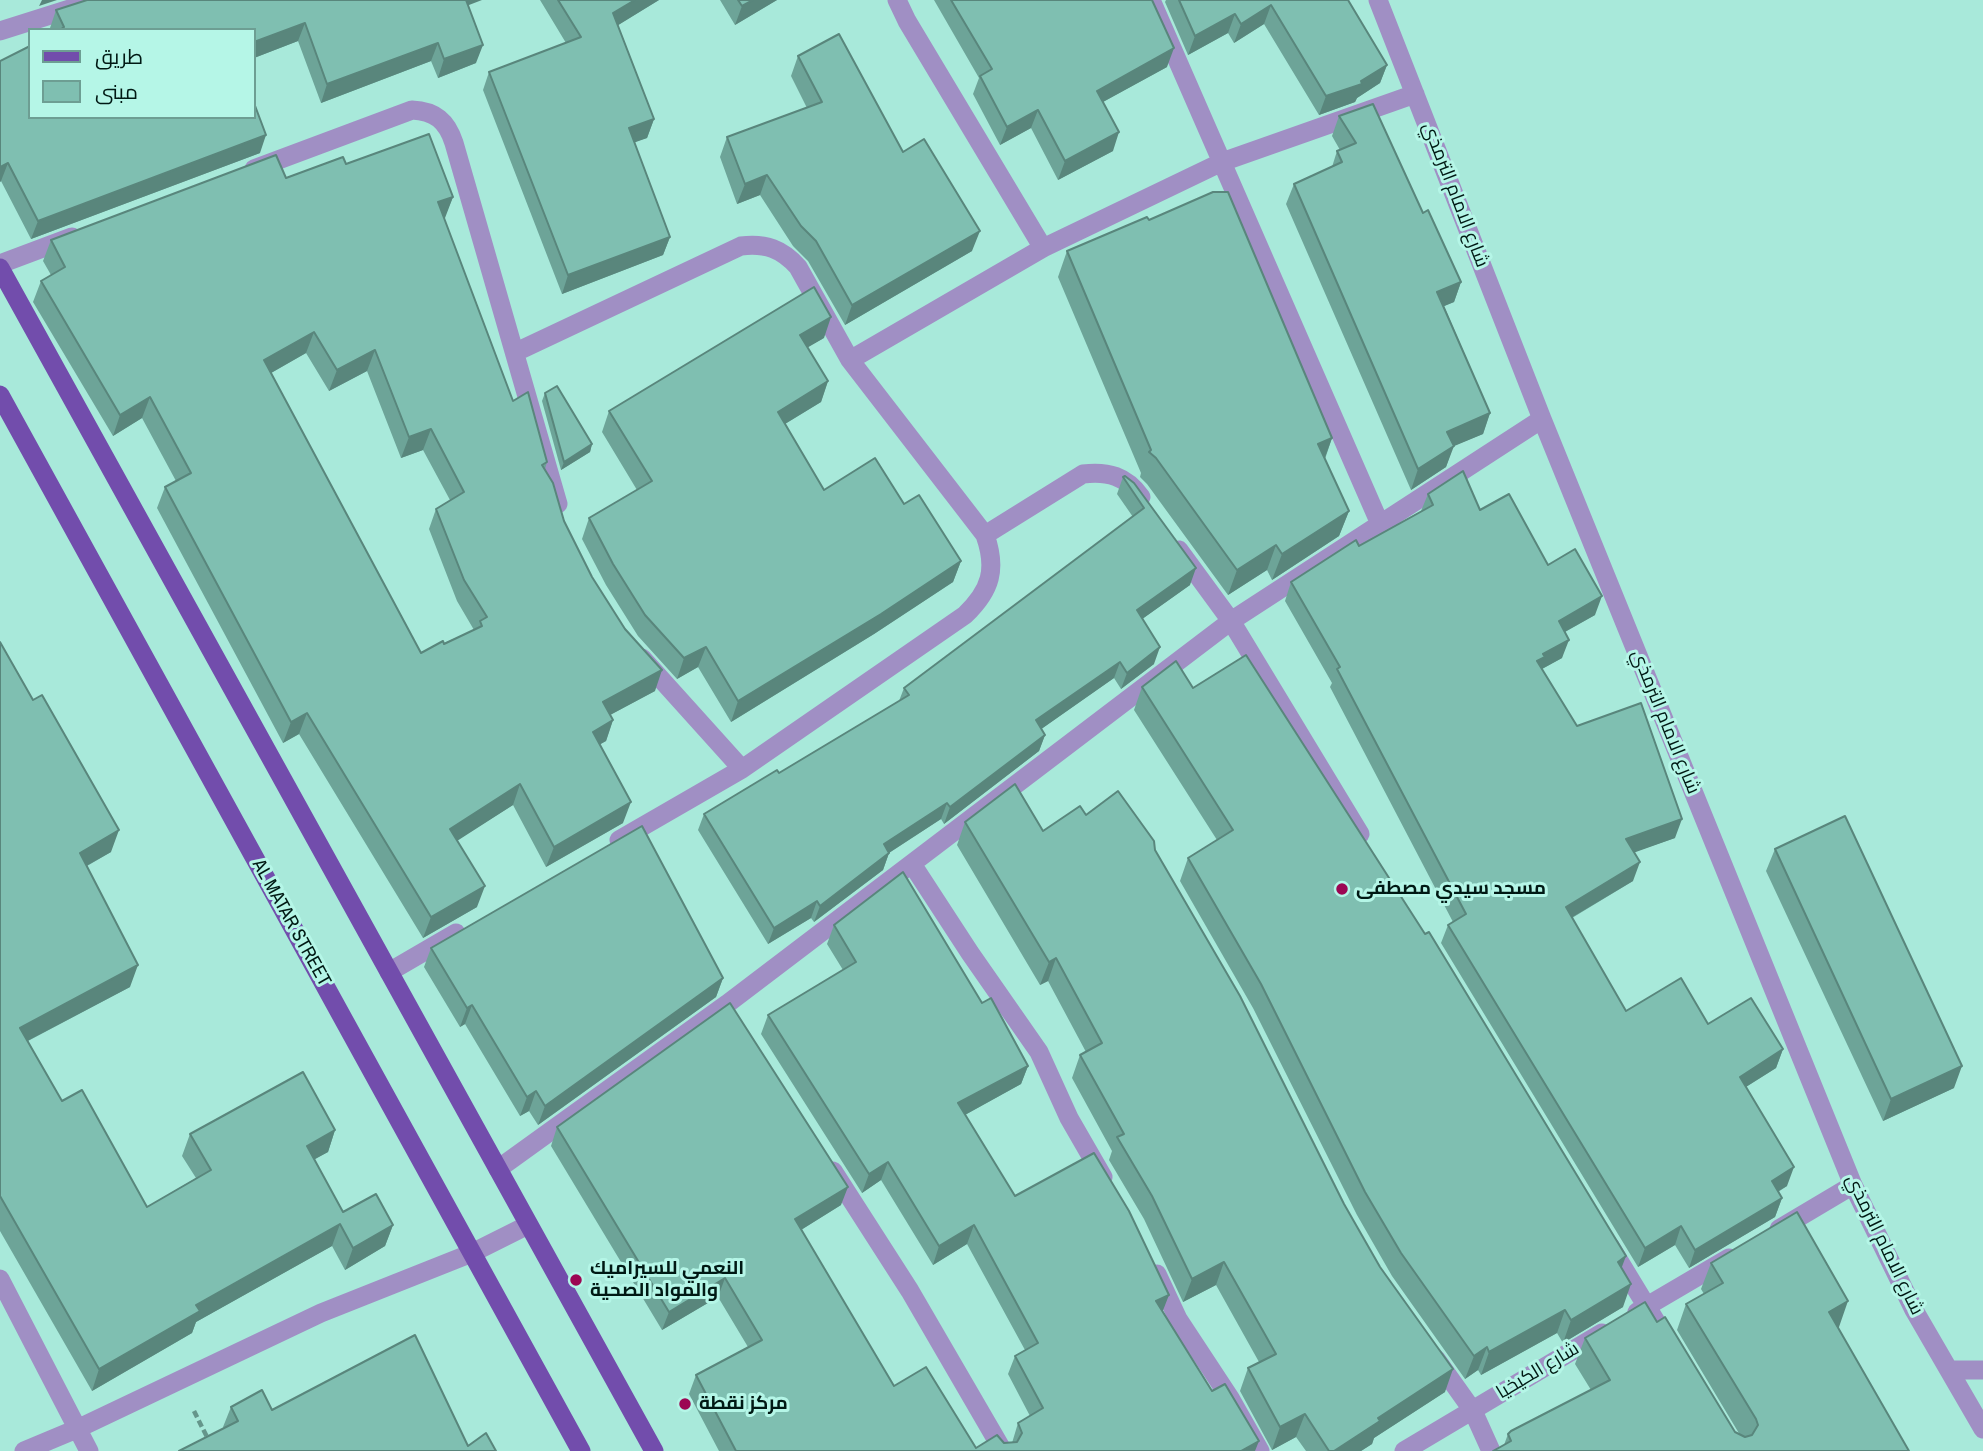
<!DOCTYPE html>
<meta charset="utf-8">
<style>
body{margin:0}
#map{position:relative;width:1983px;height:1451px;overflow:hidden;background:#a8e9da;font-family:"Archivo Narrow",Cairo,sans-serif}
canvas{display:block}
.legend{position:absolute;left:28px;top:28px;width:228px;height:91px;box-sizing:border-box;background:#b5f6e7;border:2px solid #6d9e93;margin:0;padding:9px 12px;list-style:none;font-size:21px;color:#001914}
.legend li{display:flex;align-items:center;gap:14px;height:35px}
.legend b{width:35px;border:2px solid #6d9e93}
</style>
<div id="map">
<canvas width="1983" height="1451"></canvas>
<ul class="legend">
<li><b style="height:9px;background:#724dac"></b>طريق</li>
<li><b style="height:19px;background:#7fbfb1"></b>مبنى</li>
</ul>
</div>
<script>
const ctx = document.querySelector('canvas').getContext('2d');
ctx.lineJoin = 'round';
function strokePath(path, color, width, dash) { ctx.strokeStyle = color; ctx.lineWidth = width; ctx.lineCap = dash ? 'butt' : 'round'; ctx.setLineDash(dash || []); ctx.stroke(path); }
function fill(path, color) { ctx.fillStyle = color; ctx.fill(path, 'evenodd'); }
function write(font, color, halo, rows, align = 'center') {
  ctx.font = font + ' "Archivo Narrow",Cairo,sans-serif'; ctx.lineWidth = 6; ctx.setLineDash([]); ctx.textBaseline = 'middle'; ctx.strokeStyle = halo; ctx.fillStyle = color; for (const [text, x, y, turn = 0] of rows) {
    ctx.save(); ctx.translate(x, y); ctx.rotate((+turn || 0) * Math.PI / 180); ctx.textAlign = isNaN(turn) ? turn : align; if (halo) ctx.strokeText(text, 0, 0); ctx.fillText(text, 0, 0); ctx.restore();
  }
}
strokePath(new Path2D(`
 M194,1411l20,40`), '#65968b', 4.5, [7, 3.5]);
strokePath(new Path2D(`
 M897,0l10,21 136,227
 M1151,0l229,524
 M1378,0l164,419 311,766 61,125 69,119
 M0,31l98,-31
 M254,169l158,-59c23,1 35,11 42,33l104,361
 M0,264l72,-27
 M516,352l225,-106c25,-3 41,3 57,21l52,93 135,175c12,34 6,55 -20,80l-223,154 -123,71
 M850,360l193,-112 179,-86 193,-68
 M985,535l98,-61c25,-3 43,2 58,23
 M1179,550l52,71 129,213
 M642,658l100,111
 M912,864l58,89 69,99 30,66 34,59
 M389,972l67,-39
 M498,1169l229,-165 504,-383 311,-202
 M833,1171l77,120 93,160
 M1779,1229l74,-44
 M1610,1246l48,79
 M1157,1274l21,45 52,79 30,53
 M0,1279l89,172
 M1637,1312l92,-54
 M1436,1359l37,52 18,40
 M1949,1370h34
 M24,1451l55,-23 242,-115 151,-60 56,-28
 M1404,1451l198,-118`), '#a08fc4', 19);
strokePath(new Path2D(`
 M0,268l654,1183
 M0,395l581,1056`), '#724dac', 19);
fill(new Path2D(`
 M540,0h119l-41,25 36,94 -7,19 -13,4 36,95 -7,18 -101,39 -79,-204 6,-18 77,-29z
 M720,0h57l-42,25z
 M934,0h218l15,67 -64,35 10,49 -55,29 -27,-52 -31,17 -27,-51 6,-16z
 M1166,0h182l39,65 -7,18 -23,15 -2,4 -36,13 -55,-91 -30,19 -6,-10 -40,22 -23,-53z
 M468,5l8,58 -38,15 -7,-17 -110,42 -23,-62 -44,17v-28h-204v-2l6,-18z
 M798,56l105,96 69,99 -127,74 -37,-64 -15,-15 -33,-51 -23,9 -17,-47 7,-20 80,-29 -16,-32z
 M0,61l260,92 -229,86 -30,-58 -1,1z
 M1339,116l84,97 38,69 -7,20 -10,4 46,107 -7,21 -30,12 -7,21 -35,23 -125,-286 8,-20 38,-17 5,-16 3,-1 -8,-14z
 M346,164l107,33 -9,21 69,183 34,61 -2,7 19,52 28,56 63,114 -45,24 3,5 -7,21 -6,3 23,79 -77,44 -33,-62 -56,35 20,67 -54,31 -124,-204 -16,9 -126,-235 8,-21 11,-6 -34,-63 -29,18 -80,-134 8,-21 10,-6 -8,-14 8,-21 235,-62zM306,353l23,38 38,-20 34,87 22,-8 27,50 -14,9 -7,20 28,72 17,29 -53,23 -150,-280z
 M1149,220l183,218 -7,21 24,52 -10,25 -67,44 -5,-10 -39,25 -81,-111 -7,-7 1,-4 -83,-196 9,-26z
 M824,338l-17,9 21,34 -7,21 -36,22 39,66 80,14 57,57 -8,21 -79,52 -143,88 -33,-55 -21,12 -39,-43 -32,-51 -24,-46 7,-21 48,-28 -35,-58 7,-21z
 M545,393l47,51 -2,8 -29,18 -19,-69z
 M1125,476l65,109 -48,34 12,45 -33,25 -7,-11 -73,51 4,6 -6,16 -95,73 -3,-5 -52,34 -6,17 -69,52 -3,-4 -43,26 -70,-114 6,-16 75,-41 120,-72 5,-13 229,-171 -16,-23 6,-17z
 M1428,494l52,16 68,55 47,50 -30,17 -3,26 -20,11 35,57 98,112 -41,14 -1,29 -61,37 54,93 82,13 75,25 -7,19 -30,19 41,99 -9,6 4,6 -7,19 -86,51 -14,-23 -37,22 -197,-324 7,-18 5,-3 -123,-235 2,-4 -47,-82 6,-19 130,-71z
 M0,642l111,210 -24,14 43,121 -102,54 34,60 85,106 49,-29 -14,-22 8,-22 145,-4 -7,22 -14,7 29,53 50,13 -8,21 -40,24 -13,-24 -136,76 -4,11 -100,58 -92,-160z
 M1142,687l51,1 429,580 1,39 -60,36 -6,-10 -76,42 -3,-5 -13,9 -73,-103 -35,-61 -104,-207 -73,-127 8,-23 29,-18 -83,-130z
 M1086,815l69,35 290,542 -71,46 -2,6 -11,7h-55l-10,-14 -24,13 -32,-59 8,-23 11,-6 -43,-77 -33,17 -39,-83 -35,-59 3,-9 -40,-73 8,-23 6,-3 -38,-71 -8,4 -83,-140 8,-23 78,9z
 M1775,849l179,239 -71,33 -117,-250z
 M834,925l148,78 46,63 -7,18 -56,31 50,81 148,115 49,80 43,60h-536l-30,-57 7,-19 52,-28 -30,-50 -56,33 -111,-184 6,-19 284,78 -40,25 93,156 82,62 36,-5 6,-20 12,-7 -22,-42 7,-18 10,-6 -58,-106 -34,21 -52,-85 -19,13 -101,-159 7,-19 75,-45 -16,-26z
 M431,948l292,30 -7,19 -178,128 -9,-14 -9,5 -55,-92 -5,3 -36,-60z
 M1711,1263l128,64 -1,1 71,123 -405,-6 4,-11 83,-44 -16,-26 10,-26 72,-16 78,110 5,3 -63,-105 9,-26 18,-10 -3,-5z
 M231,1407l41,3 224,41 -272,-23 -1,-1z`), '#6da498');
fill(new Path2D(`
 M42,0h15l-18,6z
 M460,0h22l-26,10z
 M635,0h24l-52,32 6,-19z
 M753,0h24l-42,25 7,-19z
 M1271,5l-7,19 -30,19 7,-19z
 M1235,14l-7,19 -40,22 7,-19z
 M305,23l-7,18 -44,17v-16z
 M438,43l-7,18 -110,42 6,-19z
 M483,45l-7,18 -38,15 6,-19z
 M1174,48l-7,19 -77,42 7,-18z
 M1387,65l-7,18 -23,15 -2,4 -36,13 7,-19 35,-15z
 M1038,110l-7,18 -31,17 7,-18z
 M654,119l-7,19 -25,9 7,-19z
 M1119,132l-6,19 -55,29 7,-19z
 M266,135l-6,18 -229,86 7,-18z
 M8,163l-7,18 -1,1v-15z
 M767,175l-7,20 -23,9 8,-20z
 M453,197l-8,21 -14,5 7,-21z
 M980,231l-8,20 -127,74 7,-20z
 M670,237l-7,18 -101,39 6,-19z
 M1461,282l-7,20 -24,10 7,-20z
 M831,317l-7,21 -31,18 7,-21z
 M314,332l-8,21 -49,28 7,-21z
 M375,350l-8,21 -38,20 8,-21z
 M828,381l-7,21 -51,31 8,-21z
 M150,397l-8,21 -29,18 7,-21z
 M1490,413l-7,21 -43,18 7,-20z
 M431,429l-8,21 -22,8 8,-21z
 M1332,438l-9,25 -5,-19z
 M592,444l-2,8 -29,18 3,-8z
 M1454,446l-8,21 -35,23 7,-21z
 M1349,511l-10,25 -67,44 10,-26z
 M1276,545l-9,25 -39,25 9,-25z
 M961,561l-8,21 -79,52 -143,88 7,-21z
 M1196,568l-6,17 -59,42 6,-17z
 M1602,596l-7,19 -43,24 7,-18z
 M1569,640l-7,18 -22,12 -3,-9 6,-7z
 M706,647l-8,20 -21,12 7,-21z
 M1160,647l-6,17 -33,25 6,-16z
 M1120,662l-6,16 -84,59 6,-17z
 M662,670l-7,21 -60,32 8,-21z
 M307,713l-8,21 -16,9 8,-21z
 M613,720l-7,21 -21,12 8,-21z
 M1045,735l-6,16 -95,73 6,-17z
 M520,784l-7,21 -70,45 7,-21z
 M631,802l-8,21 -77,44 8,-20z
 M947,803l-6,16 -63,41 6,-16z
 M1682,819l-7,19 -56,20 7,-19z
 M119,830l-8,22 -39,22 8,-21z
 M889,853l-6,17 -69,52 6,-16z
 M1640,862l-7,19 -74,44 7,-18z
 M485,886l-8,21 -54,31 8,-21z
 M817,901l-6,17 -43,26 6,-16z
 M1056,958l-8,23 -8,4 9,-23z
 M138,965l-8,22 -118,62 8,-21z
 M723,978l-7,19 -178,128 7,-19z
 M472,1005l-7,19 -5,3 7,-19z
 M1783,1049l-7,19 -43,27 7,-18z
 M1028,1066l-7,18 -69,38 6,-19z
 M1962,1066l-8,22 -71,33 8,-22z
 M536,1091l-7,20 -9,5 7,-19z
 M335,1130l-7,22 -29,16 8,-22z
 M888,1162l-7,18 -19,13 7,-19z
 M1794,1167l-7,19 -22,13 7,-18z
 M848,1187l-7,18 -53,33 7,-19z
 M1782,1198l-7,19 -86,51 6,-18z
 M340,1224l-8,22 -136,76 -4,11 -100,58 7,-22 97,-64z
 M393,1225l-8,21 -40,24 8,-22z
 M974,1225l-7,19 -34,21 6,-19z
 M1681,1226l-6,19 -37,22 7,-19z
 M1626,1256l-9,24 1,-18z
 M1224,1262l-8,23 -33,17 9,-23z
 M725,1278l-7,19 -56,33 7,-18z
 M1631,1284l-8,23 -60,36 8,-23z
 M1169,1295l-7,18 -6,-12z
 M1848,1301l-9,26 -20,11 10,-26z
 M1565,1310l-8,23 -76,42 8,-23z
 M1487,1347l-9,23 -13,9 9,-23z
 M1453,1369l-8,23 -71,46 -2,6 -11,7h-27l44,-33z
 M1305,1414l-9,23 -24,13 8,-23z
 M1259,1441l-4,10h-14z`), '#59867c');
const building = new Path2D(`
 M87,0h379l17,45 -39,14 -6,-16 -111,41 -22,-61 -51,19v-12h-194l4,-3 -8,-17z
 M558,0h77l-22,13 41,106 -25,9 41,109 -102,38 -79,-203 92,-35z
 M738,0h15l-11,6z
 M951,0h201l22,48 -77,43 22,41 -54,29 -27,-51 -31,17 -27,-51 12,-7z
 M1179,0h169l39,65 -26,16 1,3 -36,12 -55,-91 -30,19 -6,-10 -40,22z
 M839,34l64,118 21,-13 56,92 -128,74 -36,-64 -15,-15 -34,-51 -22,9 -18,-47 95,-35 -24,-46z
 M30,46v71h224v-14l12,32 -228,86 -30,-58 -8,4v-106z
 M1373,104l50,109 5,-3 33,72 -24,10 53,121 -43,19 7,14 -36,23 -124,-285 48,-22 -5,-11 19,-8 -17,-27z
 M429,134l24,63 -15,5 75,199 15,-9 19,70 -5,3 11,18 11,38 28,56 33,52 37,41 -59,32 10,18 -20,12 38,70 -77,45 -34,-63 -70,45 35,57 -54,31 -124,-204 -16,9 -126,-235 26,-14 -41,-76 -30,18 -79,-134 24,-14 -14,-27 225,-85 10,23 57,-21 3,7zM314,332l23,38 38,-20 34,87 22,-8 33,63 -28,17 28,71 23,37 -7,4 2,5 -38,18 -1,-3 -22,12 -157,-293z
 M1213,192h15l104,246 -14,6 31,67 -67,43 -6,-9 -39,25 -81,-112 -7,-6 2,-2 -84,-199 80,-34 2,3z
 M814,287l17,30 -31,18 28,46 -50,31 46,78 51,-32 29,46 15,-9 42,66 -80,53 -143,87 -32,-54 -22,11 -39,-43 -32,-51 -24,-46 63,-37 -43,-70z
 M557,386l35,58 -28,18 -19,-69z
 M1463,471l17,39 29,-16 39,71 27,-16 27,47 -43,25 10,19 -26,14 2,3 -8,4 40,65 64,-23 41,116 -56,20 14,23 -74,45 60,104 55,-33 27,46 43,-26 32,51 -43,28 54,90 -22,14 10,17 -87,52 -14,-24 -36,22 -197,-323 18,-11 -129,-245 3,-2 -49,-85 65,-42 3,6 74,-41 -5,-11z
 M1125,476l9,7 62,85 -59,42 23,37 -33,26 -7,-11 -84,58 9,15 -95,72 -3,-4 -63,41 5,9 -69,53 -3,-5 -43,27 -70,-114 73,-44 2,3 130,-78 -5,-7 240,-180 -21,-31z
 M0,642l33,58 9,-5 77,135 -39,23 58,112 -118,63 42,73 20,-11 65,117 64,-37 -21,-36 113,-62 32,58 -28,16 36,66 33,-18 17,31 -40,23 -13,-24 -144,81 4,6 -101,58 -99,-173z
 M1246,655l179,279 4,-2 197,324 -8,6 13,22 -60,36 -6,-10 -76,42 -2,-5 -13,9 -73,-103 -36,-61 -104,-208 -73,-126 45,-28 -91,-143 34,-26 17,27z
 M1015,784l28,47 37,-25 6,9 32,-24 36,50 1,9 85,146 104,208 36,63 73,102 -75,49 2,3 -46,30h-5l-24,-37 -25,13 -32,-59 28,-14 -52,-92 -32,17 -40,-83 -35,-59 7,-3 -44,-79 22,-12 -46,-85 -7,4 -84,-140z
 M1845,816l117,250 -71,33 -116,-250z
 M642,826l81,152 -178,128 -9,-15 -9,6 -55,-92 -5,3 -36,-60z
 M903,872l79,131 9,-5 37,68 -70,37 57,93 79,-43 35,58 40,84 -13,6 56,90 13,-7 34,57 -18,10h-505l-40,-76 66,-35 -37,-62 -56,34 -112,-185 173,-124 118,184 -53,32 99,167 32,-19 50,81 21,-13 7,8 13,-1 5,-9 -4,-10 25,-15 -28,-52 23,-13 -64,-118 -35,21 -51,-84 -19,12 -101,-159 88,-53 -22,-37z
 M1797,1212l51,89 -19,11 80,139h-416l18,-10 -3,-7 3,-3 99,-51 -25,-42 60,-36 12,20 8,-5 70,115 10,5 7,-2 6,-10 -2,-6 -70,-115 37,-21 -12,-20z
 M415,1335l53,111 18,-13 10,18h-317l59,-30 -7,-14 31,-17 10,20z`);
fill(building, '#7fbfb1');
strokePath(building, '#59867c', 2);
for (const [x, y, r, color] of [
 [1342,889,7,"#9c0653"],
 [576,1280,7,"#9c0653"],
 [685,1404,7,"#9c0653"]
]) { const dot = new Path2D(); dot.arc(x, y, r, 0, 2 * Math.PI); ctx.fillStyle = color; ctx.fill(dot); strokePath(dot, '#b5f6e7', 2.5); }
write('19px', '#001914', '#b5f6e7', [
 ["شارع الامام الترمذي",1455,195,69],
 ["شارع الامام الترمذي",1665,722,68],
 ["AL MATAR STREET",291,923,61],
 ["شارع الامام الترمذي",1884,1245,64],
 ["شارع الكيخيا",1538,1371,-31]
]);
write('bold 19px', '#001914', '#b5f6e7', [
 ["مسجد سيدي مصطفى",1356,889],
 ["النعمي للسيراميك",590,1269],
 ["والمواد الصحية",590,1291],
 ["مركز نقطة",699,1404]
], 'left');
</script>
